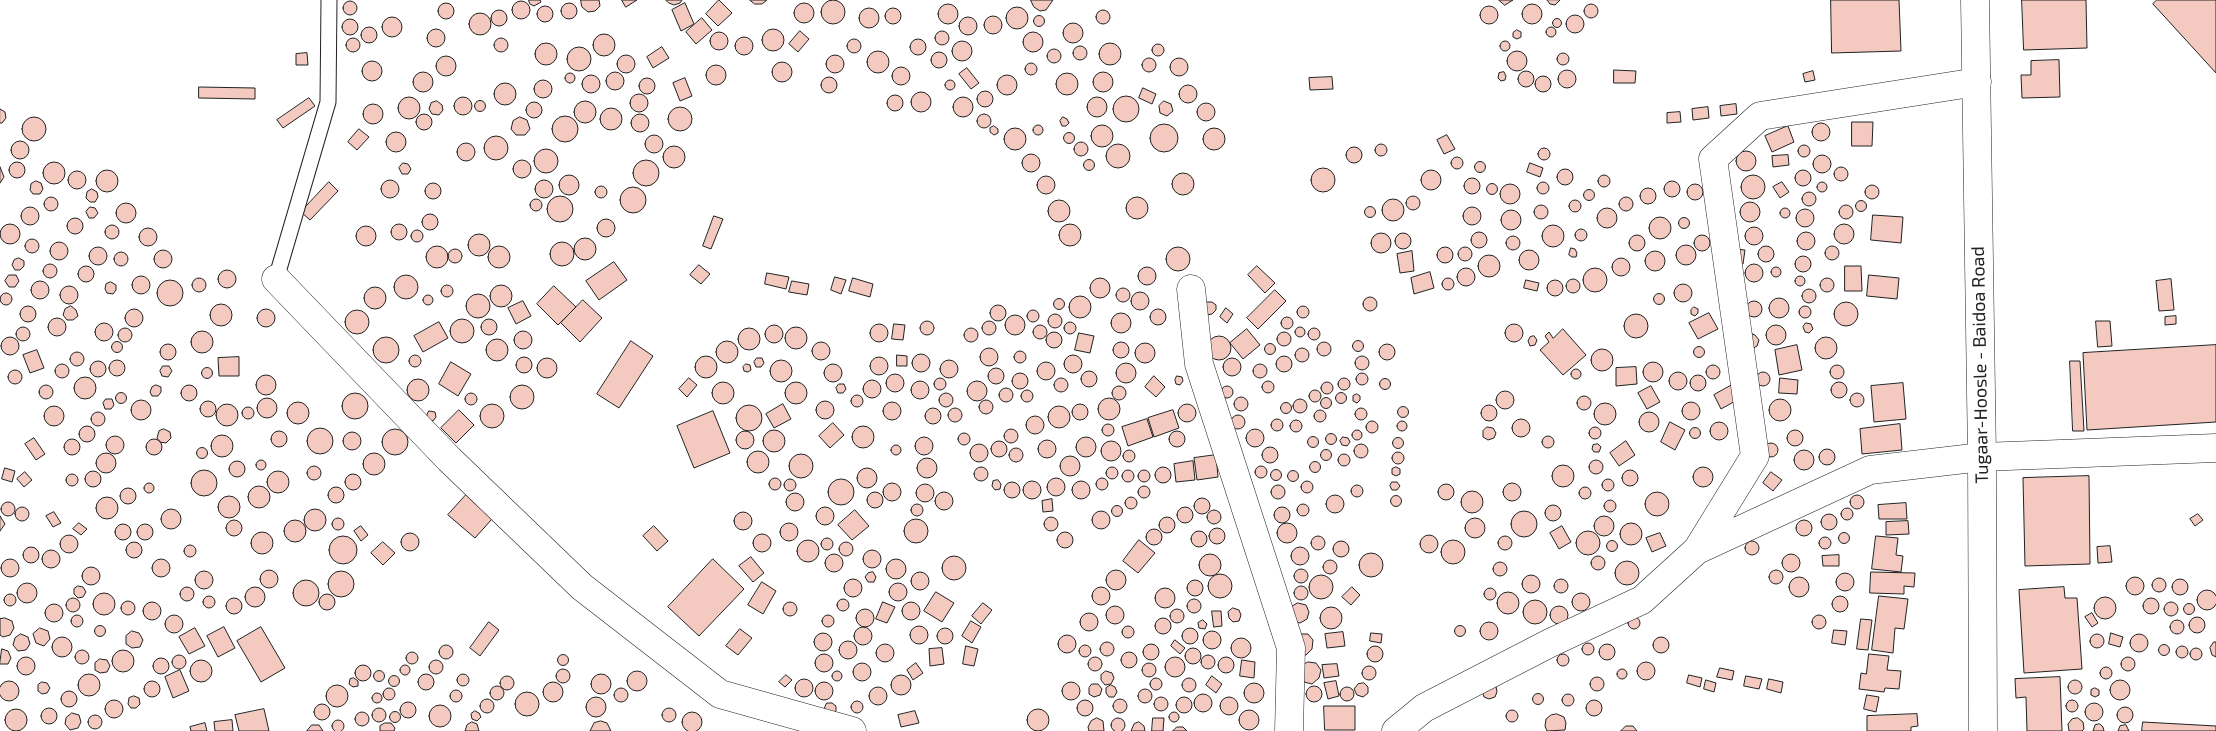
<!DOCTYPE html>
<style>
body{margin:0}
canvas{display:block;background:#fff}
</style>
<canvas width="2216" height="731"></canvas>
<script>
const ctx = document.querySelector('canvas').getContext('2d');
ctx.lineJoin = 'round';
function fill(path, color) { ctx.fillStyle = color; ctx.fill(path, 'evenodd'); }
function strokePath(path, color, width, dash) { ctx.strokeStyle = color; ctx.lineWidth = width; ctx.lineCap = dash ? 'butt' : 'round'; ctx.setLineDash(dash || []); ctx.stroke(path); }
function write(font, color, halo, rows, align = 'center') {
  ctx.font = font + ' "Exo 2",sans-serif'; ctx.lineWidth = 4; ctx.setLineDash([]); ctx.textBaseline = 'middle'; ctx.strokeStyle = halo; ctx.fillStyle = color; for (const [text, x, y, turn = 0] of rows) {
    ctx.save(); ctx.translate(x, y); ctx.rotate((+turn || 0) * Math.PI / 180); ctx.textAlign = isNaN(turn) ? turn : align; if (halo) ctx.strokeText(text, 0, 0); ctx.fillText(text, 0, 0); ctx.restore();
  }
}
const building = new Path2D(`
 M529,0h11l1,2 -7,4 -4,-2z
 M581,0h18l1,6 -5,5 -7,1 -6,-5z
 M622,0h15l-11,7z
 M666,0h16l-2,3 -6,2 -5,-2z
 M719,0l13,13 -14,13 -12,-12z
 M750,0h17l-5,4h-7z
 M1031,0h22l-7,10 -6,1 -6,-4z
 M1499,0h14l-8,5z
 M1560,0l-5,5 -5,-1 -3,-4z
 M1831,0h68l2,51 -69,2z
 M2022,0h64l1,48 -63,2z
 M2157,0h59v73l-63,-69z
 M821 12a12 12 0 1 1 24 0a12 12 0 1 1-24 0Z
 M343 8a7 7 0 1 1 14 0a7 7 0 1 1-14 0Z
 M512 10a9 9 0 1 1 18 0a9 9 0 1 1-18 0Z
 M794 13a10 10 0 1 1 20 0a10 10 0 1 1-20 0Z
 M685,3l9,21 -13,7 -9,-21z
 M561 11a8 8 0 1 1 16 0a8 8 0 1 1-16 0Z
 M438 11a8 8 0 1 1 16 0a8 8 0 1 1-16 0Z
 M1522 14a10 10 0 1 1 20 0a10 10 0 1 1-20 0Z
 M938 14a10 10 0 1 1 20 0a10 10 0 1 1-20 0Z
 M1584 11a7 7 0 1 1 14 0a7 7 0 1 1-14 0Z
 M1480 15a9 9 0 1 1 18 0a9 9 0 1 1-18 0Z
 M537 14a8 8 0 1 1 16 0a8 8 0 1 1-16 0Z
 M1006 18a11 11 0 1 1 22 0a11 11 0 1 1-22 0Z
 M859 18a10 10 0 1 1 20 0a10 10 0 1 1-20 0Z
 M885 16a8 8 0 1 1 16 0a8 8 0 1 1-16 0Z
 M1096 17a7 7 0 1 1 14 0a7 7 0 1 1-14 0Z
 M491 18a8 8 0 1 1 16 0a8 8 0 1 1-16 0Z
 M469 24a11 11 0 1 1 22 0a11 11 0 1 1-22 0Z
 M1566 24a9 9 0 1 1 18 0a9 9 0 1 1-18 0Z
 M1033.5 21a5.5 5.5 0 1 1 11 0a5.5 5.5 0 1 1-11 0Z
 M984 25a9 9 0 1 1 18 0a9 9 0 1 1-18 0Z
 M382 27a10 10 0 1 1 20 0a10 10 0 1 1-20 0Z
 M959 26a9 9 0 1 1 18 0a9 9 0 1 1-18 0Z
 M702,18l10,12 -16,14 -10,-12z
 M1552.5 23a4.5 4.5 0 1 1 9 0a4.5 4.5 0 1 1-9 0Z
 M342 27a8 8 0 1 1 16 0a8 8 0 1 1-16 0Z
 M1063 33a10 10 0 1 1 20 0a10 10 0 1 1-20 0Z
 M1546 32a5 5 0 1 1 10 0a5 5 0 1 1-10 0Z
 M361 35a8 8 0 1 1 16 0a8 8 0 1 1-16 0Z
 M427 38a9 9 0 1 1 18 0a9 9 0 1 1-18 0Z
 M762 40a11 11 0 1 1 22 0a11 11 0 1 1-22 0Z
 M1517,30l4,2v5l-4,2 -4,-2v-4z
 M800,31l9,8 -11,13 -9,-8z
 M935 38a7 7 0 1 1 14 0a7 7 0 1 1-14 0Z
 M710 41a9 9 0 1 1 18 0a9 9 0 1 1-18 0Z
 M1023 42a10 10 0 1 1 20 0a10 10 0 1 1-20 0Z
 M593 45a11 11 0 1 1 22 0a11 11 0 1 1-22 0Z
 M735 46a9 9 0 1 1 18 0a9 9 0 1 1-18 0Z
 M494 45a7 7 0 1 1 14 0a7 7 0 1 1-14 0Z
 M346 45a7 7 0 1 1 14 0a7 7 0 1 1-14 0Z
 M910 47a8 8 0 1 1 16 0a8 8 0 1 1-16 0Z
 M847 46a7 7 0 1 1 14 0a7 7 0 1 1-14 0Z
 M1500 46a5 5 0 1 1 10 0a5 5 0 1 1-10 0Z
 M952 51a10 10 0 1 1 20 0a10 10 0 1 1-20 0Z
 M535 54a11 11 0 1 1 22 0a11 11 0 1 1-22 0Z
 M1099 54a11 11 0 1 1 22 0a11 11 0 1 1-22 0Z
 M1152 50a6 6 0 1 1 12 0a6 6 0 1 1-12 0Z
 M1073 53a7 7 0 1 1 14 0a7 7 0 1 1-14 0Z
 M567 59a12 12 0 1 1 24 0a12 12 0 1 1-24 0Z
 M662,47l7,11 -16,10 -6,-11z
 M1047 56a7 7 0 1 1 14 0a7 7 0 1 1-14 0Z
 M867 62a11 11 0 1 1 22 0a11 11 0 1 1-22 0Z
 M1507 61a10 10 0 1 1 20 0a10 10 0 1 1-20 0Z
 M931 60a8 8 0 1 1 16 0a8 8 0 1 1-16 0Z
 M1557 59a6 6 0 1 1 12 0a6 6 0 1 1-12 0Z
 M307,53l1,12h-12v-11z
 M826 64a9 9 0 1 1 18 0a9 9 0 1 1-18 0Z
 M617 64a9 9 0 1 1 18 0a9 9 0 1 1-18 0Z
 M436 66a10 10 0 1 1 20 0a10 10 0 1 1-20 0Z
 M1142 65a7 7 0 1 1 14 0a7 7 0 1 1-14 0Z
 M1170 67a9 9 0 1 1 18 0a9 9 0 1 1-18 0Z
 M2059,60l1,37 -38,1 -1,-23h10v-14z
 M362 71a10 10 0 1 1 20 0a10 10 0 1 1-20 0Z
 M772 72a10 10 0 1 1 20 0a10 10 0 1 1-20 0Z
 M1025 69a6 6 0 1 1 12 0a6 6 0 1 1-12 0Z
 M706 75a10 10 0 1 1 20 0a10 10 0 1 1-20 0Z
 M892 76a9 9 0 1 1 18 0a9 9 0 1 1-18 0Z
 M967,68l12,15 -8,6 -12,-15z
 M1614,70l22,1 -1,12h-21z
 M1558 79a9 9 0 1 1 18 0a9 9 0 1 1-18 0Z
 M1813,71l2,9 -10,2 -2,-8z
 M1518 79a8 8 0 1 1 16 0a8 8 0 1 1-16 0Z
 M413 82a10 10 0 1 1 20 0a10 10 0 1 1-20 0Z
 M1504,72l2,4 -1,4 -4,1 -3,-3 1,-5z
 M606 81a9 9 0 1 1 18 0a9 9 0 1 1-18 0Z
 M1093 82a10 10 0 1 1 20 0a10 10 0 1 1-20 0Z
 M1056 84a11 11 0 1 1 22 0a11 11 0 1 1-22 0Z
 M565 78a5 5 0 1 1 10 0a5 5 0 1 1-10 0Z
 M997 85a10 10 0 1 1 20 0a10 10 0 1 1-20 0Z
 M582 84a9 9 0 1 1 18 0a9 9 0 1 1-18 0Z
 M1535 84a8 8 0 1 1 16 0a8 8 0 1 1-16 0Z
 M821 85a8 8 0 1 1 16 0a8 8 0 1 1-16 0Z
 M1332,77l1,12 -23,1 -1,-12z
 M685,78l7,18 -12,5 -7,-18z
 M639 86a8 8 0 1 1 16 0a8 8 0 1 1-16 0Z
 M945 85a5 5 0 1 1 10 0a5 5 0 1 1-10 0Z
 M534 89a9 9 0 1 1 18 0a9 9 0 1 1-18 0Z
 M494 94a11 11 0 1 1 22 0a11 11 0 1 1-22 0Z
 M1179 94a9 9 0 1 1 18 0a9 9 0 1 1-18 0Z
 M199,87l56,1v11l-56,-1z
 M1143,88l13,6 -4,10 -13,-6z
 M977 99a8 8 0 1 1 16 0a8 8 0 1 1-16 0Z
 M911 102a10 10 0 1 1 20 0a10 10 0 1 1-20 0Z
 M630 103a9 9 0 1 1 18 0a9 9 0 1 1-18 0Z
 M887 103a8 8 0 1 1 16 0a8 8 0 1 1-16 0Z
 M1113 109a13 13 0 1 1 26 0a13 13 0 1 1-26 0Z
 M953 107a10 10 0 1 1 20 0a10 10 0 1 1-20 0Z
 M1087 107a10 10 0 1 1 20 0a10 10 0 1 1-20 0Z
 M454 106a9 9 0 1 1 18 0a9 9 0 1 1-18 0Z
 M398 108a11 11 0 1 1 22 0a11 11 0 1 1-22 0Z
 M309,98l6,8 -32,22 -6,-8z
 M474.5 106a5.5 5.5 0 1 1 11 0a5.5 5.5 0 1 1-11 0Z
 M437,101l5,4 1,5 -4,5 -7,-1 -3,-5 2,-6z
 M1164,101l7,3 2,7 -6,5 -7,-3 -1,-7z
 M574 112a11 11 0 1 1 22 0a11 11 0 1 1-22 0Z
 M526 110a8 8 0 1 1 16 0a8 8 0 1 1-16 0Z
 M1197 112a9 9 0 1 1 18 0a9 9 0 1 1-18 0Z
 M1736,104l1,10 -16,2 -1,-10z
 M363 114a10 10 0 1 1 20 0a10 10 0 1 1-20 0Z
 M668 119a12 12 0 1 1 24 0a12 12 0 1 1-24 0Z
 M1708,107l1,11 -16,2 -1,-11z
 M600 119a11 11 0 1 1 22 0a11 11 0 1 1-22 0Z
 M0,109l5,3 1,6 -4,5h-2z
 M1680,112l1,10 -14,1v-10z
 M631 123a9 9 0 1 1 18 0a9 9 0 1 1-18 0Z
 M977 121a7 7 0 1 1 14 0a7 7 0 1 1-14 0Z
 M416 122a8 8 0 1 1 16 0a8 8 0 1 1-16 0Z
 M552 129a13 13 0 1 1 26 0a13 13 0 1 1-26 0Z
 M22 129a12 12 0 1 1 24 0a12 12 0 1 1-24 0Z
 M520,117l7,3 3,9 -5,6h-9l-5,-6 2,-8z
 M1063,117l4,2 2,4 -3,3h-4l-2,-5z
 M1852,122h21l-1,24h-20z
 M1812 132a9 9 0 1 1 18 0a9 9 0 1 1-18 0Z
 M1150 138a14 14 0 1 1 28 0a14 14 0 1 1-28 0Z
 M1033 130a5 5 0 1 1 10 0a5 5 0 1 1-10 0Z
 M1091 136a11 11 0 1 1 22 0a11 11 0 1 1-22 0Z
 M994,126l4,3v4l-4,2 -4,-3v-4z
 M1788,126l6,16 -22,10 -7,-16z
 M1004 139a11 11 0 1 1 22 0a11 11 0 1 1-22 0Z
 M1203 139a11 11 0 1 1 22 0a11 11 0 1 1-22 0Z
 M359,129l10,8 -12,13 -9,-8z
 M386 142a10 10 0 1 1 20 0a10 10 0 1 1-20 0Z
 M1063.5 138a5.5 5.5 0 1 1 11 0a5.5 5.5 0 1 1-11 0Z
 M1447,135l8,14 -11,5 -7,-14z
 M645 144a9 9 0 1 1 18 0a9 9 0 1 1-18 0Z
 M484 148a12 12 0 1 1 24 0a12 12 0 1 1-24 0Z
 M11 150a9 9 0 1 1 18 0a9 9 0 1 1-18 0Z
 M1074 149a7 7 0 1 1 14 0a7 7 0 1 1-14 0Z
 M457 152a9 9 0 1 1 18 0a9 9 0 1 1-18 0Z
 M1375 150a6 6 0 1 1 12 0a6 6 0 1 1-12 0Z
 M1106 156a12 12 0 1 1 24 0a12 12 0 1 1-24 0Z
 M1798 151a6 6 0 1 1 12 0a6 6 0 1 1-12 0Z
 M663 157a11 11 0 1 1 22 0a11 11 0 1 1-22 0Z
 M1346 155a8 8 0 1 1 16 0a8 8 0 1 1-16 0Z
 M1538 154a6 6 0 1 1 12 0a6 6 0 1 1-12 0Z
 M534 161a12 12 0 1 1 24 0a12 12 0 1 1-24 0Z
 M1736 161a10 10 0 1 1 20 0a10 10 0 1 1-20 0Z
 M1022 163a9 9 0 1 1 18 0a9 9 0 1 1-18 0Z
 M1788,155l1,10 -16,2 -1,-11z
 M1813 164a9 9 0 1 1 18 0a9 9 0 1 1-18 0Z
 M1451 163a6 6 0 1 1 12 0a6 6 0 1 1-12 0Z
 M1083.5 165a5.5 5.5 0 1 1 11 0a5.5 5.5 0 1 1-11 0Z
 M633 173a13 13 0 1 1 26 0a13 13 0 1 1-26 0Z
 M513 169a9 9 0 1 1 18 0a9 9 0 1 1-18 0Z
 M1474.5 167a5.5 5.5 0 1 1 11 0a5.5 5.5 0 1 1-11 0Z
 M43 173a11 11 0 1 1 22 0a11 11 0 1 1-22 0Z
 M9 170a8 8 0 1 1 16 0a8 8 0 1 1-16 0Z
 M403,163l5,1 3,5 -3,5h-6l-3,-6z
 M1530,163l13,5 -3,9 -13,-5z
 M0,167l4,10 -4,6z
 M1834 174a7 7 0 1 1 14 0a7 7 0 1 1-14 0Z
 M1311 180a12 12 0 1 1 24 0a12 12 0 1 1-24 0Z
 M1557 177a8 8 0 1 1 16 0a8 8 0 1 1-16 0Z
 M1421 180a10 10 0 1 1 20 0a10 10 0 1 1-20 0Z
 M96 181a11 11 0 1 1 22 0a11 11 0 1 1-22 0Z
 M1795 178a8 8 0 1 1 16 0a8 8 0 1 1-16 0Z
 M68 180a9 9 0 1 1 18 0a9 9 0 1 1-18 0Z
 M1172 184a11 11 0 1 1 22 0a11 11 0 1 1-22 0Z
 M1598 181a6 6 0 1 1 12 0a6 6 0 1 1-12 0Z
 M1741 187a12 12 0 1 1 24 0a12 12 0 1 1-24 0Z
 M559 185a10 10 0 1 1 20 0a10 10 0 1 1-20 0Z
 M1037 185a9 9 0 1 1 18 0a9 9 0 1 1-18 0Z
 M1464 186a8 8 0 1 1 16 0a8 8 0 1 1-16 0Z
 M381 189a9 9 0 1 1 18 0a9 9 0 1 1-18 0Z
 M535 189a9 9 0 1 1 18 0a9 9 0 1 1-18 0Z
 M1664 189a8 8 0 1 1 16 0a8 8 0 1 1-16 0Z
 M36,181l5,2 2,6 -3,5h-7l-3,-4 1,-6z
 M1817 187a5 5 0 1 1 10 0a5 5 0 1 1-10 0Z
 M329,182l9,9 -28,29 -9,-8z
 M1782,182l7,10 -9,6 -7,-11z
 M1537 188a6 6 0 1 1 12 0a6 6 0 1 1-12 0Z
 M425 191a8 8 0 1 1 16 0a8 8 0 1 1-16 0Z
 M1486.5 189a5.5 5.5 0 1 1 11 0a5.5 5.5 0 1 1-11 0Z
 M1500 194a10 10 0 1 1 20 0a10 10 0 1 1-20 0Z
 M1687 192a8 8 0 1 1 16 0a8 8 0 1 1-16 0Z
 M1865 192a7 7 0 1 1 14 0a7 7 0 1 1-14 0Z
 M595 192a6 6 0 1 1 12 0a6 6 0 1 1-12 0Z
 M620 200a13 13 0 1 1 26 0a13 13 0 1 1-26 0Z
 M1640 196a8 8 0 1 1 16 0a8 8 0 1 1-16 0Z
 M92,189l5,3 1,5 -3,5h-5l-4,-4 1,-6z
 M1583.5 195a5.5 5.5 0 1 1 11 0a5.5 5.5 0 1 1-11 0Z
 M1802 199a7 7 0 1 1 14 0a7 7 0 1 1-14 0Z
 M547 209a13 13 0 1 1 26 0a13 13 0 1 1-26 0Z
 M1406 203a7 7 0 1 1 14 0a7 7 0 1 1-14 0Z
 M44 204a7 7 0 1 1 14 0a7 7 0 1 1-14 0Z
 M1126 208a11 11 0 1 1 22 0a11 11 0 1 1-22 0Z
 M1619 204a7 7 0 1 1 14 0a7 7 0 1 1-14 0Z
 M530 205a6 6 0 1 1 12 0a6 6 0 1 1-12 0Z
 M1382 210a11 11 0 1 1 22 0a11 11 0 1 1-22 0Z
 M1048 211a11 11 0 1 1 22 0a11 11 0 1 1-22 0Z
 M1569 206a6 6 0 1 1 12 0a6 6 0 1 1-12 0Z
 M1855.5 206a5.5 5.5 0 1 1 11 0a5.5 5.5 0 1 1-11 0Z
 M1740 212a10 10 0 1 1 20 0a10 10 0 1 1-20 0Z
 M116 213a10 10 0 1 1 20 0a10 10 0 1 1-20 0Z
 M1839 212a7 7 0 1 1 14 0a7 7 0 1 1-14 0Z
 M1534 212a7 7 0 1 1 14 0a7 7 0 1 1-14 0Z
 M1364.5 212a5.5 5.5 0 1 1 11 0a5.5 5.5 0 1 1-11 0Z
 M90,207l5,1 3,5 -4,5h-5l-3,-6z
 M21 216a9 9 0 1 1 18 0a9 9 0 1 1-18 0Z
 M1463 216a9 9 0 1 1 18 0a9 9 0 1 1-18 0Z
 M1780 213a5 5 0 1 1 10 0a5 5 0 1 1-10 0Z
 M1597 218a10 10 0 1 1 20 0a10 10 0 1 1-20 0Z
 M1796 218a9 9 0 1 1 18 0a9 9 0 1 1-18 0Z
 M1501 220a10 10 0 1 1 20 0a10 10 0 1 1-20 0Z
 M422 222a8 8 0 1 1 16 0a8 8 0 1 1-16 0Z
 M1873,215l30,2 -2,26 -30,-3z
 M714,216l9,3 -12,30 -8,-3z
 M1649 228a11 11 0 1 1 22 0a11 11 0 1 1-22 0Z
 M1678.5 223a5.5 5.5 0 1 1 11 0a5.5 5.5 0 1 1-11 0Z
 M67 226a8 8 0 1 1 16 0a8 8 0 1 1-16 0Z
 M597 228a9 9 0 1 1 18 0a9 9 0 1 1-18 0Z
 M391 232a8 8 0 1 1 16 0a8 8 0 1 1-16 0Z
 M0 234a10 10 0 1 1 20 0a10 10 0 1 1-20 0Z
 M1834 234a10 10 0 1 1 20 0a10 10 0 1 1-20 0Z
 M1059 235a11 11 0 1 1 22 0a11 11 0 1 1-22 0Z
 M105 232a7 7 0 1 1 14 0a7 7 0 1 1-14 0Z
 M1542 236a11 11 0 1 1 22 0a11 11 0 1 1-22 0Z
 M356 236a10 10 0 1 1 20 0a10 10 0 1 1-20 0Z
 M1745 236a9 9 0 1 1 18 0a9 9 0 1 1-18 0Z
 M139 237a9 9 0 1 1 18 0a9 9 0 1 1-18 0Z
 M1575 235a6 6 0 1 1 12 0a6 6 0 1 1-12 0Z
 M411 236a6 6 0 1 1 12 0a6 6 0 1 1-12 0Z
 M1797 241a9 9 0 1 1 18 0a9 9 0 1 1-18 0Z
 M1471 240a8 8 0 1 1 16 0a8 8 0 1 1-16 0Z
 M1371 243a10 10 0 1 1 20 0a10 10 0 1 1-20 0Z
 M1395 241a8 8 0 1 1 16 0a8 8 0 1 1-16 0Z
 M468 245a11 11 0 1 1 22 0a11 11 0 1 1-22 0Z
 M1629 243a8 8 0 1 1 16 0a8 8 0 1 1-16 0Z
 M1694 243a8 8 0 1 1 16 0a8 8 0 1 1-16 0Z
 M1506 243a7 7 0 1 1 14 0a7 7 0 1 1-14 0Z
 M574 249a11 11 0 1 1 22 0a11 11 0 1 1-22 0Z
 M25 246a7 7 0 1 1 14 0a7 7 0 1 1-14 0Z
 M50 251a9 9 0 1 1 18 0a9 9 0 1 1-18 0Z
 M550 254a12 12 0 1 1 24 0a12 12 0 1 1-24 0Z
 M1676 255a10 10 0 1 1 20 0a10 10 0 1 1-20 0Z
 M1825 253a7 7 0 1 1 14 0a7 7 0 1 1-14 0Z
 M1758 254a8 8 0 1 1 16 0a8 8 0 1 1-16 0Z
 M426 257a11 11 0 1 1 22 0a11 11 0 1 1-22 0Z
 M488 257a11 11 0 1 1 22 0a11 11 0 1 1-22 0Z
 M1437 255a8 8 0 1 1 16 0a8 8 0 1 1-16 0Z
 M1166 259a12 12 0 1 1 24 0a12 12 0 1 1-24 0Z
 M1458 254a7 7 0 1 1 14 0a7 7 0 1 1-14 0Z
 M89 256a9 9 0 1 1 18 0a9 9 0 1 1-18 0Z
 M1571,248l4,1 2,4 -1,4h-4l-3,-2z
 M1735,249l10,1 -2,14 -9,-1z
 M448 256a7 7 0 1 1 14 0a7 7 0 1 1-14 0Z
 M1519 260a10 10 0 1 1 20 0a10 10 0 1 1-20 0Z
 M154 259a9 9 0 1 1 18 0a9 9 0 1 1-18 0Z
 M1412,251l2,20 -14,2 -3,-19z
 M1645 261a10 10 0 1 1 20 0a10 10 0 1 1-20 0Z
 M114 259a7 7 0 1 1 14 0a7 7 0 1 1-14 0Z
 M1478 266a11 11 0 1 1 22 0a11 11 0 1 1-22 0Z
 M1795 264a8 8 0 1 1 16 0a8 8 0 1 1-16 0Z
 M1612 267a9 9 0 1 1 18 0a9 9 0 1 1-18 0Z
 M19,258l5,3v5l-4,4h-5l-3,-5 2,-5z
 M614,262l13,18 -28,20 -13,-19z
 M1745 273a9 9 0 1 1 18 0a9 9 0 1 1-18 0Z
 M43 271a7 7 0 1 1 14 0a7 7 0 1 1-14 0Z
 M699,265l11,9 -9,10 -11,-9z
 M1257,266l18,17 -10,10 -17,-18z
 M1845,266h16l1,25h-17z
 M78 274a8 8 0 1 1 16 0a8 8 0 1 1-16 0Z
 M1138 276a9 9 0 1 1 18 0a9 9 0 1 1-18 0Z
 M1771 272a5 5 0 1 1 10 0a5 5 0 1 1-10 0Z
 M1457 277a9 9 0 1 1 18 0a9 9 0 1 1-18 0Z
 M1583 280a12 12 0 1 1 24 0a12 12 0 1 1-24 0Z
 M218 279a9 9 0 1 1 18 0a9 9 0 1 1-18 0Z
 M1430,272l4,16 -20,6 -3,-16z
 M767,273l22,4 -3,12 -21,-5z
 M9,275h7l3,6 -4,6h-6l-4,-6z
 M1869,275l30,3 -2,21 -30,-3z
 M394 287a12 12 0 1 1 24 0a12 12 0 1 1-24 0Z
 M1795 281a5 5 0 1 1 10 0a5 5 0 1 1-10 0Z
 M132 285a9 9 0 1 1 18 0a9 9 0 1 1-18 0Z
 M835,277l11,3 -5,14 -10,-4z
 M1442 284a6 6 0 1 1 12 0a6 6 0 1 1-12 0Z
 M1820 285a7 7 0 1 1 14 0a7 7 0 1 1-14 0Z
 M853,278l20,6 -3,13 -21,-6z
 M1090 288a10 10 0 1 1 20 0a10 10 0 1 1-20 0Z
 M192 285a7 7 0 1 1 14 0a7 7 0 1 1-14 0Z
 M1566 286a7 7 0 1 1 14 0a7 7 0 1 1-14 0Z
 M2171,279l3,31 -15,1 -3,-30z
 M1526,280l13,3 -2,8 -13,-3z
 M157 293a13 13 0 1 1 26 0a13 13 0 1 1-26 0Z
 M1547 288a8 8 0 1 1 16 0a8 8 0 1 1-16 0Z
 M792,281l17,3 -2,11 -18,-3z
 M31 290a9 9 0 1 1 18 0a9 9 0 1 1-18 0Z
 M111,282l5,3v5l-3,4 -6,-1 -2,-4 1,-5z
 M1674 293a9 9 0 1 1 18 0a9 9 0 1 1-18 0Z
 M441 291a6 6 0 1 1 12 0a6 6 0 1 1-12 0Z
 M490 296a11 11 0 1 1 22 0a11 11 0 1 1-22 0Z
 M554,286l22,21 -18,18 -21,-21z
 M60 295a9 9 0 1 1 18 0a9 9 0 1 1-18 0Z
 M364 298a11 11 0 1 1 22 0a11 11 0 1 1-22 0Z
 M1116 295a7 7 0 1 1 14 0a7 7 0 1 1-14 0Z
 M1802 296a7 7 0 1 1 14 0a7 7 0 1 1-14 0Z
 M1275,290l11,11 -28,28 -11,-11z
 M1131 301a9 9 0 1 1 18 0a9 9 0 1 1-18 0Z
 M0 299a6 6 0 1 1 12 0a6 6 0 1 1-12 0Z
 M1653.5 299a5.5 5.5 0 1 1 11 0a5.5 5.5 0 1 1-11 0Z
 M466 306a12 12 0 1 1 24 0a12 12 0 1 1-24 0Z
 M423 300a5 5 0 1 1 10 0a5 5 0 1 1-10 0Z
 M1069 307a11 11 0 1 1 22 0a11 11 0 1 1-22 0Z
 M1363 304a7 7 0 1 1 14 0a7 7 0 1 1-14 0Z
 M1769 308a10 10 0 1 1 20 0a10 10 0 1 1-20 0Z
 M1053.5 304a5.5 5.5 0 1 1 11 0a5.5 5.5 0 1 1-11 0Z
 M583,300l19,18 -22,24 -19,-19z
 M1746 309a8 8 0 1 1 16 0a8 8 0 1 1-16 0Z
 M523,301l8,15 -15,8 -8,-16z
 M1834 314a12 12 0 1 1 24 0a12 12 0 1 1-24 0Z
 M1206,302h6l4,3v5l-4,4 -5,1 -4,-10z
 M210 315a11 11 0 1 1 22 0a11 11 0 1 1-22 0Z
 M990 313a8 8 0 1 1 16 0a8 8 0 1 1-16 0Z
 M1297 312a6 6 0 1 1 12 0a6 6 0 1 1-12 0Z
 M71,306l5,4 2,6 -5,4h-6l-4,-5 2,-6z
 M1799 312a6 6 0 1 1 12 0a6 6 0 1 1-12 0Z
 M20 314a8 8 0 1 1 16 0a8 8 0 1 1-16 0Z
 M1694,307l4,2v4l-3,3 -4,-2v-4z
 M1226,308l7,6 -6,9 -7,-6z
 M125 318a9 9 0 1 1 18 0a9 9 0 1 1-18 0Z
 M257 318a9 9 0 1 1 18 0a9 9 0 1 1-18 0Z
 M1150 317a8 8 0 1 1 16 0a8 8 0 1 1-16 0Z
 M1027 316a6 6 0 1 1 12 0a6 6 0 1 1-12 0Z
 M345 322a12 12 0 1 1 24 0a12 12 0 1 1-24 0Z
 M1111 323a10 10 0 1 1 20 0a10 10 0 1 1-20 0Z
 M1709,313l9,16 -20,10 -9,-16z
 M1048 321a7 7 0 1 1 14 0a7 7 0 1 1-14 0Z
 M1624 326a12 12 0 1 1 24 0a12 12 0 1 1-24 0Z
 M1005 325a10 10 0 1 1 20 0a10 10 0 1 1-20 0Z
 M2176,316v8l-11,1v-8z
 M1281 323a6 6 0 1 1 12 0a6 6 0 1 1-12 0Z
 M48 327a9 9 0 1 1 18 0a9 9 0 1 1-18 0Z
 M450 331a12 12 0 1 1 24 0a12 12 0 1 1-24 0Z
 M481 327a8 8 0 1 1 16 0a8 8 0 1 1-16 0Z
 M982 328a7 7 0 1 1 14 0a7 7 0 1 1-14 0Z
 M920 328a7 7 0 1 1 14 0a7 7 0 1 1-14 0Z
 M2096,321h14l2,25 -14,1z
 M1064 328a6 6 0 1 1 12 0a6 6 0 1 1-12 0Z
 M439,322l9,16 -25,14 -9,-16z
 M1806,323l5,1 2,5 -4,4 -4,-1 -2,-5z
 M95 332a9 9 0 1 1 18 0a9 9 0 1 1-18 0Z
 M894,324l11,1 -2,15 -11,-1z
 M1505 333a9 9 0 1 1 18 0a9 9 0 1 1-18 0Z
 M870 333a9 9 0 1 1 18 0a9 9 0 1 1-18 0Z
 M1766 335a10 10 0 1 1 20 0a10 10 0 1 1-20 0Z
 M1033 332a7 7 0 1 1 14 0a7 7 0 1 1-14 0Z
 M765 334a9 9 0 1 1 18 0a9 9 0 1 1-18 0Z
 M1295 332a5 5 0 1 1 10 0a5 5 0 1 1-10 0Z
 M16 334a7 7 0 1 1 14 0a7 7 0 1 1-14 0Z
 M785 338a11 11 0 1 1 22 0a11 11 0 1 1-22 0Z
 M1308 334a6 6 0 1 1 12 0a6 6 0 1 1-12 0Z
 M964 335a7 7 0 1 1 14 0a7 7 0 1 1-14 0Z
 M118 335a7 7 0 1 1 14 0a7 7 0 1 1-14 0Z
 M738 339a11 11 0 1 1 22 0a11 11 0 1 1-22 0Z
 M1247,329l13,16 -17,14 -13,-16z
 M1563,329l23,26 -23,20 -23,-25 9,-8 -4,-6 4,-4 4,6z
 M191 342a11 11 0 1 1 22 0a11 11 0 1 1-22 0Z
 M514 340a9 9 0 1 1 18 0a9 9 0 1 1-18 0Z
 M1277 339a7 7 0 1 1 14 0a7 7 0 1 1-14 0Z
 M1046 340a8 8 0 1 1 16 0a8 8 0 1 1-16 0Z
 M1079,333l15,3 -4,17 -15,-3z
 M1750,333l5,2 4,5 -2,6 -5,3z
 M1534,336l3,4 -2,5 -5,1 -2,-5 2,-4z
 M1207 348a12 12 0 1 1 24 0a12 12 0 1 1-24 0Z
 M1 346a9 9 0 1 1 18 0a9 9 0 1 1-18 0Z
 M1815 348a11 11 0 1 1 22 0a11 11 0 1 1-22 0Z
 M373 350a13 13 0 1 1 26 0a13 13 0 1 1-26 0Z
 M486 350a11 11 0 1 1 22 0a11 11 0 1 1-22 0Z
 M1352.5 346a5.5 5.5 0 1 1 11 0a5.5 5.5 0 1 1-11 0Z
 M631,341l22,15 -34,52 -22,-14z
 M716 352a11 11 0 1 1 22 0a11 11 0 1 1-22 0Z
 M111.5 347a5.5 5.5 0 1 1 11 0a5.5 5.5 0 1 1-11 0Z
 M1113 350a8 8 0 1 1 16 0a8 8 0 1 1-16 0Z
 M812 351a9 9 0 1 1 18 0a9 9 0 1 1-18 0Z
 M1317 349a7 7 0 1 1 14 0a7 7 0 1 1-14 0Z
 M1135 353a10 10 0 1 1 20 0a10 10 0 1 1-20 0Z
 M1264.5 349a5.5 5.5 0 1 1 11 0a5.5 5.5 0 1 1-11 0Z
 M160 352a8 8 0 1 1 16 0a8 8 0 1 1-16 0Z
 M1379 352a8 8 0 1 1 16 0a8 8 0 1 1-16 0Z
 M1797,345l5,25 -23,5 -4,-25z
 M2216,345v77l-129,8 -4,-77z
 M1693.5 352a5.5 5.5 0 1 1 11 0a5.5 5.5 0 1 1-11 0Z
 M1295 355a7 7 0 1 1 14 0a7 7 0 1 1-14 0Z
 M980 357a9 9 0 1 1 18 0a9 9 0 1 1-18 0Z
 M1591 360a11 11 0 1 1 22 0a11 11 0 1 1-22 0Z
 M37,350l7,18 -14,5 -7,-18z
 M1014 357a6 6 0 1 1 12 0a6 6 0 1 1-12 0Z
 M70 359a7 7 0 1 1 14 0a7 7 0 1 1-14 0Z
 M912 363a9 9 0 1 1 18 0a9 9 0 1 1-18 0Z
 M409 361a6 6 0 1 1 12 0a6 6 0 1 1-12 0Z
 M897,355l10,1v10h-10z
 M1064 364a9 9 0 1 1 18 0a9 9 0 1 1-18 0Z
 M1355 363a7 7 0 1 1 14 0a7 7 0 1 1-14 0Z
 M1276 364a8 8 0 1 1 16 0a8 8 0 1 1-16 0Z
 M695 367a11 11 0 1 1 22 0a11 11 0 1 1-22 0Z
 M516 365a8 8 0 1 1 16 0a8 8 0 1 1-16 0Z
 M239,357v19h-20l-1,-18z
 M870 366a9 9 0 1 1 18 0a9 9 0 1 1-18 0Z
 M1223 367a9 9 0 1 1 18 0a9 9 0 1 1-18 0Z
 M757,358h5l2,5 -3,4h-5l-2,-5z
 M537 368a10 10 0 1 1 20 0a10 10 0 1 1-20 0Z
 M109 368a8 8 0 1 1 16 0a8 8 0 1 1-16 0Z
 M940 369a9 9 0 1 1 18 0a9 9 0 1 1-18 0Z
 M770 371a11 11 0 1 1 22 0a11 11 0 1 1-22 0Z
 M2070,361h10l4,70h-11z
 M90 369a8 8 0 1 1 16 0a8 8 0 1 1-16 0Z
 M451,362l20,12 -13,22 -19,-12z
 M1037 371a9 9 0 1 1 18 0a9 9 0 1 1-18 0Z
 M1643 372a10 10 0 1 1 20 0a10 10 0 1 1-20 0Z
 M1116 373a10 10 0 1 1 20 0a10 10 0 1 1-20 0Z
 M1253 371a7 7 0 1 1 14 0a7 7 0 1 1-14 0Z
 M746,364l4,1 1,5 -3,2 -4,-1 -1,-4z
 M824 373a9 9 0 1 1 18 0a9 9 0 1 1-18 0Z
 M55 371a7 7 0 1 1 14 0a7 7 0 1 1-14 0Z
 M1706 372a7 7 0 1 1 14 0a7 7 0 1 1-14 0Z
 M1830 372a7 7 0 1 1 14 0a7 7 0 1 1-14 0Z
 M163,366h6l3,5 -4,6 -6,-1 -2,-5z
 M1636,367l1,17 -21,2v-18z
 M201.5 373a5.5 5.5 0 1 1 11 0a5.5 5.5 0 1 1-11 0Z
 M988 376a8 8 0 1 1 16 0a8 8 0 1 1-16 0Z
 M1571 374a5 5 0 1 1 10 0a5 5 0 1 1-10 0Z
 M8 377a7 7 0 1 1 14 0a7 7 0 1 1-14 0Z
 M1081 379a8 8 0 1 1 16 0a8 8 0 1 1-16 0Z
 M1669 381a9 9 0 1 1 18 0a9 9 0 1 1-18 0Z
 M1756 379a7 7 0 1 1 14 0a7 7 0 1 1-14 0Z
 M1356 379a6 6 0 1 1 12 0a6 6 0 1 1-12 0Z
 M1012 381a8 8 0 1 1 16 0a8 8 0 1 1-16 0Z
 M886 383a9 9 0 1 1 18 0a9 9 0 1 1-18 0Z
 M256 385a10 10 0 1 1 20 0a10 10 0 1 1-20 0Z
 M1690 383a8 8 0 1 1 16 0a8 8 0 1 1-16 0Z
 M1154,376l11,11 -9,10 -11,-10z
 M1177,376l5,1 1,4 -3,4 -4,-1 -1,-4z
 M74 388a11 11 0 1 1 22 0a11 11 0 1 1-22 0Z
 M1338 384a6 6 0 1 1 12 0a6 6 0 1 1-12 0Z
 M934 384a6 6 0 1 1 12 0a6 6 0 1 1-12 0Z
 M689,378l8,7 -10,12 -8,-8z
 M1780,378l18,2 -1,14 -18,-1z
 M1054 385a7 7 0 1 1 14 0a7 7 0 1 1-14 0Z
 M1379.5 384a5.5 5.5 0 1 1 11 0a5.5 5.5 0 1 1-11 0Z
 M407 390a11 11 0 1 1 22 0a11 11 0 1 1-22 0Z
 M863 389a9 9 0 1 1 18 0a9 9 0 1 1-18 0Z
 M1262 387a6 6 0 1 1 12 0a6 6 0 1 1-12 0Z
 M967 391a10 10 0 1 1 20 0a10 10 0 1 1-20 0Z
 M911 390a9 9 0 1 1 18 0a9 9 0 1 1-18 0Z
 M1321 388a6 6 0 1 1 12 0a6 6 0 1 1-12 0Z
 M1831 390a8 8 0 1 1 16 0a8 8 0 1 1-16 0Z
 M785 393a11 11 0 1 1 22 0a11 11 0 1 1-22 0Z
 M712 393a11 11 0 1 1 22 0a11 11 0 1 1-22 0Z
 M1903,383l3,36 -32,3 -3,-36z
 M839,384h5l2,5 -3,4h-5l-2,-5z
 M181 393a8 8 0 1 1 16 0a8 8 0 1 1-16 0Z
 M156,385l5,2v5l-3,4h-6l-2,-4 2,-5z
 M1732,385l7,14 -18,10 -7,-14z
 M39 392a7 7 0 1 1 14 0a7 7 0 1 1-14 0Z
 M510 397a12 12 0 1 1 24 0a12 12 0 1 1-24 0Z
 M1112 393a7 7 0 1 1 14 0a7 7 0 1 1-14 0Z
 M1221 392a6 6 0 1 1 12 0a6 6 0 1 1-12 0Z
 M1651,386l9,16 -13,7 -9,-16z
 M999 395a7 7 0 1 1 14 0a7 7 0 1 1-14 0Z
 M1021 396a6 6 0 1 1 12 0a6 6 0 1 1-12 0Z
 M1309 396a6 6 0 1 1 12 0a6 6 0 1 1-12 0Z
 M1496 400a9 9 0 1 1 18 0a9 9 0 1 1-18 0Z
 M115.5 398a5.5 5.5 0 1 1 11 0a5.5 5.5 0 1 1-11 0Z
 M1335.5 398a5.5 5.5 0 1 1 11 0a5.5 5.5 0 1 1-11 0Z
 M465 399a6 6 0 1 1 12 0a6 6 0 1 1-12 0Z
 M342 406a13 13 0 1 1 26 0a13 13 0 1 1-26 0Z
 M1850 400a7 7 0 1 1 14 0a7 7 0 1 1-14 0Z
 M939 400a7 7 0 1 1 14 0a7 7 0 1 1-14 0Z
 M1357,394l3,2v4l-3,3 -4,-2v-5z
 M851 401a6 6 0 1 1 12 0a6 6 0 1 1-12 0Z
 M1577 403a7 7 0 1 1 14 0a7 7 0 1 1-14 0Z
 M1234 404a7 7 0 1 1 14 0a7 7 0 1 1-14 0Z
 M257 408a10 10 0 1 1 20 0a10 10 0 1 1-20 0Z
 M1320.5 403a5.5 5.5 0 1 1 11 0a5.5 5.5 0 1 1-11 0Z
 M1098 409a11 11 0 1 1 22 0a11 11 0 1 1-22 0Z
 M1769 410a11 11 0 1 1 22 0a11 11 0 1 1-22 0Z
 M106,399h6l2,6 -3,4h-6l-2,-6z
 M1293 406a7 7 0 1 1 14 0a7 7 0 1 1-14 0Z
 M131 410a10 10 0 1 1 20 0a10 10 0 1 1-20 0Z
 M979 407a7 7 0 1 1 14 0a7 7 0 1 1-14 0Z
 M816 410a9 9 0 1 1 18 0a9 9 0 1 1-18 0Z
 M200 409a8 8 0 1 1 16 0a8 8 0 1 1-16 0Z
 M883 411a9 9 0 1 1 18 0a9 9 0 1 1-18 0Z
 M1682 411a9 9 0 1 1 18 0a9 9 0 1 1-18 0Z
 M287 413a11 11 0 1 1 22 0a11 11 0 1 1-22 0Z
 M1280.5 408a5.5 5.5 0 1 1 11 0a5.5 5.5 0 1 1-11 0Z
 M1594 414a11 11 0 1 1 22 0a11 11 0 1 1-22 0Z
 M1072 412a8 8 0 1 1 16 0a8 8 0 1 1-16 0Z
 M480 416a12 12 0 1 1 24 0a12 12 0 1 1-24 0Z
 M783,404l8,15 -17,9 -8,-14z
 M1178 413a9 9 0 1 1 18 0a9 9 0 1 1-18 0Z
 M216 415a11 11 0 1 1 22 0a11 11 0 1 1-22 0Z
 M736 418a13 13 0 1 1 26 0a13 13 0 1 1-26 0Z
 M1481 413a8 8 0 1 1 16 0a8 8 0 1 1-16 0Z
 M1048 417a11 11 0 1 1 22 0a11 11 0 1 1-22 0Z
 M44 416a10 10 0 1 1 20 0a10 10 0 1 1-20 0Z
 M1397.5 412a5.5 5.5 0 1 1 11 0a5.5 5.5 0 1 1-11 0Z
 M242 413a6 6 0 1 1 12 0a6 6 0 1 1-12 0Z
 M925 416a8 8 0 1 1 16 0a8 8 0 1 1-16 0Z
 M1355 414a6 6 0 1 1 12 0a6 6 0 1 1-12 0Z
 M948 415a7 7 0 1 1 14 0a7 7 0 1 1-14 0Z
 M1314 416a6 6 0 1 1 12 0a6 6 0 1 1-12 0Z
 M459,410l15,15 -18,18 -15,-15z
 M1173,410l6,18 -25,9 -6,-19z
 M429,411l6,1 1,5 -3,4 -6,-2v-4z
 M713,411l17,42 -36,15 -17,-42z
 M1639 422a10 10 0 1 1 20 0a10 10 0 1 1-20 0Z
 M91 419a7 7 0 1 1 14 0a7 7 0 1 1-14 0Z
 M1231 422a7 7 0 1 1 14 0a7 7 0 1 1-14 0Z
 M1026 425a9 9 0 1 1 18 0a9 9 0 1 1-18 0Z
 M1512 428a9 9 0 1 1 18 0a9 9 0 1 1-18 0Z
 M1271 425a6 6 0 1 1 12 0a6 6 0 1 1-12 0Z
 M1147,419l6,18 -25,9 -6,-19z
 M1290 426a6 6 0 1 1 12 0a6 6 0 1 1-12 0Z
 M1366 427a6 6 0 1 1 12 0a6 6 0 1 1-12 0Z
 M1397 426a5 5 0 1 1 10 0a5 5 0 1 1-10 0Z
 M1710 431a9 9 0 1 1 18 0a9 9 0 1 1-18 0Z
 M1670,422l15,8 -10,20 -14,-8z
 M833,423l11,12 -14,13 -11,-12z
 M1102 430a6 6 0 1 1 12 0a6 6 0 1 1-12 0Z
 M1900,424l2,26 -40,4 -2,-25z
 M79 434a8 8 0 1 1 16 0a8 8 0 1 1-16 0Z
 M852 437a11 11 0 1 1 22 0a11 11 0 1 1-22 0Z
 M1589 433a6 6 0 1 1 12 0a6 6 0 1 1-12 0Z
 M1487,427l6,1 3,5 -2,5 -6,2 -5,-3v-6z
 M1689.5 433a5.5 5.5 0 1 1 11 0a5.5 5.5 0 1 1-11 0Z
 M307 441a13 13 0 1 1 26 0a13 13 0 1 1-26 0Z
 M382 442a13 13 0 1 1 26 0a13 13 0 1 1-26 0Z
 M164,429l6,3 1,6 -5,5 -6,-1 -3,-4 2,-7z
 M1246 438a9 9 0 1 1 18 0a9 9 0 1 1-18 0Z
 M1004 436a7 7 0 1 1 14 0a7 7 0 1 1-14 0Z
 M1787 438a8 8 0 1 1 16 0a8 8 0 1 1-16 0Z
 M1352 435a5 5 0 1 1 10 0a5 5 0 1 1-10 0Z
 M763 441a11 11 0 1 1 22 0a11 11 0 1 1-22 0Z
 M1169 439a8 8 0 1 1 16 0a8 8 0 1 1-16 0Z
 M736 440a9 9 0 1 1 18 0a9 9 0 1 1-18 0Z
 M271 439a8 8 0 1 1 16 0a8 8 0 1 1-16 0Z
 M343 441a9 9 0 1 1 18 0a9 9 0 1 1-18 0Z
 M958 439a6 6 0 1 1 12 0a6 6 0 1 1-12 0Z
 M1325.5 439a5.5 5.5 0 1 1 11 0a5.5 5.5 0 1 1-11 0Z
 M211 446a11 11 0 1 1 22 0a11 11 0 1 1-22 0Z
 M1542 442a6 6 0 1 1 12 0a6 6 0 1 1-12 0Z
 M106 445a9 9 0 1 1 18 0a9 9 0 1 1-18 0Z
 M1307.5 442a5.5 5.5 0 1 1 11 0a5.5 5.5 0 1 1-11 0Z
 M1076 447a10 10 0 1 1 20 0a10 10 0 1 1-20 0Z
 M1343,437l5,1 2,4 -3,4 -5,-1 -2,-4z
 M915 446a9 9 0 1 1 18 0a9 9 0 1 1-18 0Z
 M1392.5 443a5.5 5.5 0 1 1 11 0a5.5 5.5 0 1 1-11 0Z
 M34,438l11,16 -9,6 -11,-16z
 M64 447a8 8 0 1 1 16 0a8 8 0 1 1-16 0Z
 M146 447a8 8 0 1 1 16 0a8 8 0 1 1-16 0Z
 M1038 449a9 9 0 1 1 18 0a9 9 0 1 1-18 0Z
 M1101 451a10 10 0 1 1 20 0a10 10 0 1 1-20 0Z
 M1626,441l9,14 -16,11 -9,-13z
 M991 449a8 8 0 1 1 16 0a8 8 0 1 1-16 0Z
 M1764 450a7 7 0 1 1 14 0a7 7 0 1 1-14 0Z
 M1598,444l3,3 -2,5h-5l-2,-3 1,-4z
 M970 453a9 9 0 1 1 18 0a9 9 0 1 1-18 0Z
 M1354 451a7 7 0 1 1 14 0a7 7 0 1 1-14 0Z
 M891 450a5 5 0 1 1 10 0a5 5 0 1 1-10 0Z
 M1262 455a8 8 0 1 1 16 0a8 8 0 1 1-16 0Z
 M1009 455a7 7 0 1 1 14 0a7 7 0 1 1-14 0Z
 M196.5 453a5.5 5.5 0 1 1 11 0a5.5 5.5 0 1 1-11 0Z
 M1819 457a8 8 0 1 1 16 0a8 8 0 1 1-16 0Z
 M1320.5 455a5.5 5.5 0 1 1 11 0a5.5 5.5 0 1 1-11 0Z
 M1123 456a6 6 0 1 1 12 0a6 6 0 1 1-12 0Z
 M1794 460a10 10 0 1 1 20 0a10 10 0 1 1-20 0Z
 M747 462a11 11 0 1 1 22 0a11 11 0 1 1-22 0Z
 M1392 458a6 6 0 1 1 12 0a6 6 0 1 1-12 0Z
 M96 463a10 10 0 1 1 20 0a10 10 0 1 1-20 0Z
 M363 464a11 11 0 1 1 22 0a11 11 0 1 1-22 0Z
 M1338 460a6 6 0 1 1 12 0a6 6 0 1 1-12 0Z
 M789 466a12 12 0 1 1 24 0a12 12 0 1 1-24 0Z
 M1216,455l2,22 -21,3 -3,-22z
 M1060 466a10 10 0 1 1 20 0a10 10 0 1 1-20 0Z
 M917 468a10 10 0 1 1 20 0a10 10 0 1 1-20 0Z
 M1589 467a7 7 0 1 1 14 0a7 7 0 1 1-14 0Z
 M256 465a5 5 0 1 1 10 0a5 5 0 1 1-10 0Z
 M1193,461l2,19 -19,2 -2,-18z
 M229 469a8 8 0 1 1 16 0a8 8 0 1 1-16 0Z
 M1309.5 467a5.5 5.5 0 1 1 11 0a5.5 5.5 0 1 1-11 0Z
 M1552 476a11 11 0 1 1 22 0a11 11 0 1 1-22 0Z
 M307 473a7 7 0 1 1 14 0a7 7 0 1 1-14 0Z
 M1255 472a6 6 0 1 1 12 0a6 6 0 1 1-12 0Z
 M974 474a7 7 0 1 1 14 0a7 7 0 1 1-14 0Z
 M1106 473a6 6 0 1 1 12 0a6 6 0 1 1-12 0Z
 M1155 475a8 8 0 1 1 16 0a8 8 0 1 1-16 0Z
 M1396,467l4,2v5l-4,2 -4,-2v-5z
 M1693 477a10 10 0 1 1 20 0a10 10 0 1 1-20 0Z
 M5,468l10,3 -3,11 -10,-3z
 M857 478a10 10 0 1 1 20 0a10 10 0 1 1-20 0Z
 M1270.5 475a5.5 5.5 0 1 1 11 0a5.5 5.5 0 1 1-11 0Z
 M1138 476a6 6 0 1 1 12 0a6 6 0 1 1-12 0Z
 M1122 476a6 6 0 1 1 12 0a6 6 0 1 1-12 0Z
 M1622 478a8 8 0 1 1 16 0a8 8 0 1 1-16 0Z
 M191 483a13 13 0 1 1 26 0a13 13 0 1 1-26 0Z
 M1287.5 476a5.5 5.5 0 1 1 11 0a5.5 5.5 0 1 1-11 0Z
 M85 479a8 8 0 1 1 16 0a8 8 0 1 1-16 0Z
 M267 482a11 11 0 1 1 22 0a11 11 0 1 1-22 0Z
 M25,472l7,8 -8,7 -7,-8z
 M1771,472l11,8 -9,11 -10,-8z
 M345 482a8 8 0 1 1 16 0a8 8 0 1 1-16 0Z
 M66 480a6 6 0 1 1 12 0a6 6 0 1 1-12 0Z
 M2089,476l1,88 -65,2 -2,-88z
 M1096 484a6 6 0 1 1 12 0a6 6 0 1 1-12 0Z
 M769 484a6 6 0 1 1 12 0a6 6 0 1 1-12 0Z
 M1047 487a9 9 0 1 1 18 0a9 9 0 1 1-18 0Z
 M784 485a6 6 0 1 1 12 0a6 6 0 1 1-12 0Z
 M828 492a13 13 0 1 1 26 0a13 13 0 1 1-26 0Z
 M1602 485a6 6 0 1 1 12 0a6 6 0 1 1-12 0Z
 M998,480l3,4 -1,5 -5,1 -3,-4 1,-5z
 M1023 490a9 9 0 1 1 18 0a9 9 0 1 1-18 0Z
 M1301 487a6 6 0 1 1 12 0a6 6 0 1 1-12 0Z
 M1072 490a9 9 0 1 1 18 0a9 9 0 1 1-18 0Z
 M1004 490a8 8 0 1 1 16 0a8 8 0 1 1-16 0Z
 M1392,482h5l3,4 -3,4h-5l-2,-4z
 M1503 492a9 9 0 1 1 18 0a9 9 0 1 1-18 0Z
 M883 492a9 9 0 1 1 18 0a9 9 0 1 1-18 0Z
 M144 488a5 5 0 1 1 10 0a5 5 0 1 1-10 0Z
 M1438 492a8 8 0 1 1 16 0a8 8 0 1 1-16 0Z
 M916 493a9 9 0 1 1 18 0a9 9 0 1 1-18 0Z
 M1271 492a7 7 0 1 1 14 0a7 7 0 1 1-14 0Z
 M1351 491a6 6 0 1 1 12 0a6 6 0 1 1-12 0Z
 M1138 492a6 6 0 1 1 12 0a6 6 0 1 1-12 0Z
 M248 497a11 11 0 1 1 22 0a11 11 0 1 1-22 0Z
 M328 495a8 8 0 1 1 16 0a8 8 0 1 1-16 0Z
 M1579 493a6 6 0 1 1 12 0a6 6 0 1 1-12 0Z
 M120 496a8 8 0 1 1 16 0a8 8 0 1 1-16 0Z
 M1461 502a11 11 0 1 1 22 0a11 11 0 1 1-22 0Z
 M935 501a9 9 0 1 1 18 0a9 9 0 1 1-18 0Z
 M1645 504a12 12 0 1 1 24 0a12 12 0 1 1-24 0Z
 M867 500a8 8 0 1 1 16 0a8 8 0 1 1-16 0Z
 M786 502a9 9 0 1 1 18 0a9 9 0 1 1-18 0Z
 M1326 504a9 9 0 1 1 18 0a9 9 0 1 1-18 0Z
 M466,495l26,24 -17,19 -27,-23z
 M1390.5 501a5.5 5.5 0 1 1 11 0a5.5 5.5 0 1 1-11 0Z
 M1850 502a7 7 0 1 1 14 0a7 7 0 1 1-14 0Z
 M218 507a11 11 0 1 1 22 0a11 11 0 1 1-22 0Z
 M1125 503a6 6 0 1 1 12 0a6 6 0 1 1-12 0Z
 M96 508a11 11 0 1 1 22 0a11 11 0 1 1-22 0Z
 M1194 506a8 8 0 1 1 16 0a8 8 0 1 1-16 0Z
 M1052,499l1,12 -10,1 -1,-11z
 M1604 506a6 6 0 1 1 12 0a6 6 0 1 1-12 0Z
 M1 509a7 7 0 1 1 14 0a7 7 0 1 1-14 0Z
 M1906,503l1,16h-28l-1,-14z
 M1297 510a6 6 0 1 1 12 0a6 6 0 1 1-12 0Z
 M911 510a6 6 0 1 1 12 0a6 6 0 1 1-12 0Z
 M1545 513a8 8 0 1 1 16 0a8 8 0 1 1-16 0Z
 M1111.5 511a5.5 5.5 0 1 1 11 0a5.5 5.5 0 1 1-11 0Z
 M15 514a7 7 0 1 1 14 0a7 7 0 1 1-14 0Z
 M1177 515a8 8 0 1 1 16 0a8 8 0 1 1-16 0Z
 M816 516a9 9 0 1 1 18 0a9 9 0 1 1-18 0Z
 M1274 515a8 8 0 1 1 16 0a8 8 0 1 1-16 0Z
 M1841 514a6 6 0 1 1 12 0a6 6 0 1 1-12 0Z
 M161 519a10 10 0 1 1 20 0a10 10 0 1 1-20 0Z
 M304 520a11 11 0 1 1 22 0a11 11 0 1 1-22 0Z
 M1207 517a7 7 0 1 1 14 0a7 7 0 1 1-14 0Z
 M855,510l14,16 -17,14 -14,-15z
 M1092 520a9 9 0 1 1 18 0a9 9 0 1 1-18 0Z
 M1511 524a13 13 0 1 1 26 0a13 13 0 1 1-26 0Z
 M54,512l7,11 -8,4 -7,-11z
 M734 521a9 9 0 1 1 18 0a9 9 0 1 1-18 0Z
 M1821 522a8 8 0 1 1 16 0a8 8 0 1 1-16 0Z
 M2198,514l5,6 -8,6 -5,-7z
 M0,516l5,8 -5,7z
 M1594 526a10 10 0 1 1 20 0a10 10 0 1 1-20 0Z
 M1044 524a7 7 0 1 1 14 0a7 7 0 1 1-14 0Z
 M1159 525a8 8 0 1 1 16 0a8 8 0 1 1-16 0Z
 M1465 528a10 10 0 1 1 20 0a10 10 0 1 1-20 0Z
 M332 524a6 6 0 1 1 12 0a6 6 0 1 1-12 0Z
 M904 531a12 12 0 1 1 24 0a12 12 0 1 1-24 0Z
 M1796 528a8 8 0 1 1 16 0a8 8 0 1 1-16 0Z
 M226 528a8 8 0 1 1 16 0a8 8 0 1 1-16 0Z
 M284 531a11 11 0 1 1 22 0a11 11 0 1 1-22 0Z
 M1908,521l1,13 -23,1v-13z
 M1620 534a11 11 0 1 1 22 0a11 11 0 1 1-22 0Z
 M79,523l8,6 -6,6 -8,-6z
 M1277 533a10 10 0 1 1 20 0a10 10 0 1 1-20 0Z
 M780 532a9 9 0 1 1 18 0a9 9 0 1 1-18 0Z
 M115 532a8 8 0 1 1 16 0a8 8 0 1 1-16 0Z
 M137 532a8 8 0 1 1 16 0a8 8 0 1 1-16 0Z
 M361,526l7,9 -7,6 -7,-10z
 M654,526l14,15 -11,10 -14,-15z
 M1562,526l9,16 -12,7 -9,-16z
 M1209 536a8 8 0 1 1 16 0a8 8 0 1 1-16 0Z
 M1146 537a8 8 0 1 1 16 0a8 8 0 1 1-16 0Z
 M1576 543a12 12 0 1 1 24 0a12 12 0 1 1-24 0Z
 M1191 539a8 8 0 1 1 16 0a8 8 0 1 1-16 0Z
 M1057 540a8 8 0 1 1 16 0a8 8 0 1 1-16 0Z
 M251 543a11 11 0 1 1 22 0a11 11 0 1 1-22 0Z
 M1838.5 538a5.5 5.5 0 1 1 11 0a5.5 5.5 0 1 1-11 0Z
 M401 542a9 9 0 1 1 18 0a9 9 0 1 1-18 0Z
 M1660,533l6,13 -14,6 -6,-14z
 M753 543a9 9 0 1 1 18 0a9 9 0 1 1-18 0Z
 M60 544a9 9 0 1 1 18 0a9 9 0 1 1-18 0Z
 M1420 544a9 9 0 1 1 18 0a9 9 0 1 1-18 0Z
 M1498 543a7 7 0 1 1 14 0a7 7 0 1 1-14 0Z
 M1876,536l22,2 -2,17 7,1 -2,16 -29,-3z
 M1311 543a7 7 0 1 1 14 0a7 7 0 1 1-14 0Z
 M329 550a14 14 0 1 1 28 0a14 14 0 1 1-28 0Z
 M1819 543a6 6 0 1 1 12 0a6 6 0 1 1-12 0Z
 M821 544a6 6 0 1 1 12 0a6 6 0 1 1-12 0Z
 M1139,540l16,13 -17,20 -15,-12z
 M797 551a11 11 0 1 1 22 0a11 11 0 1 1-22 0Z
 M1606.5 546a5.5 5.5 0 1 1 11 0a5.5 5.5 0 1 1-11 0Z
 M1441 552a12 12 0 1 1 24 0a12 12 0 1 1-24 0Z
 M1333 549a8 8 0 1 1 16 0a8 8 0 1 1-16 0Z
 M1745 548a7 7 0 1 1 14 0a7 7 0 1 1-14 0Z
 M839 549a7 7 0 1 1 14 0a7 7 0 1 1-14 0Z
 M383,542l12,11 -12,12 -12,-12z
 M126 550a8 8 0 1 1 16 0a8 8 0 1 1-16 0Z
 M184 551a6 6 0 1 1 12 0a6 6 0 1 1-12 0Z
 M2110,546l2,16 -14,1 -1,-16z
 M1291 556a9 9 0 1 1 18 0a9 9 0 1 1-18 0Z
 M23 555a8 8 0 1 1 16 0a8 8 0 1 1-16 0Z
 M42 559a9 9 0 1 1 18 0a9 9 0 1 1-18 0Z
 M863 559a9 9 0 1 1 18 0a9 9 0 1 1-18 0Z
 M1359 565a12 12 0 1 1 24 0a12 12 0 1 1-24 0Z
 M825 563a9 9 0 1 1 18 0a9 9 0 1 1-18 0Z
 M1782 563a9 9 0 1 1 18 0a9 9 0 1 1-18 0Z
 M1199 565a11 11 0 1 1 22 0a11 11 0 1 1-22 0Z
 M1839,555v11h-16l-1,-10z
 M942 568a12 12 0 1 1 24 0a12 12 0 1 1-24 0Z
 M1591 563a7 7 0 1 1 14 0a7 7 0 1 1-14 0Z
 M751,557l13,16 -11,9 -14,-16z
 M1 568a9 9 0 1 1 18 0a9 9 0 1 1-18 0Z
 M713,559l31,30 -45,47 -31,-29z
 M152 568a9 9 0 1 1 18 0a9 9 0 1 1-18 0Z
 M886 569a10 10 0 1 1 20 0a10 10 0 1 1-20 0Z
 M1323 567a7 7 0 1 1 14 0a7 7 0 1 1-14 0Z
 M1615 573a12 12 0 1 1 24 0a12 12 0 1 1-24 0Z
 M1493 569a7 7 0 1 1 14 0a7 7 0 1 1-14 0Z
 M82 576a9 9 0 1 1 18 0a9 9 0 1 1-18 0Z
 M1294 576a7 7 0 1 1 14 0a7 7 0 1 1-14 0Z
 M260 579a9 9 0 1 1 18 0a9 9 0 1 1-18 0Z
 M1106 580a10 10 0 1 1 20 0a10 10 0 1 1-20 0Z
 M1769 577a7 7 0 1 1 14 0a7 7 0 1 1-14 0Z
 M328 584a13 13 0 1 1 26 0a13 13 0 1 1-26 0Z
 M195 580a9 9 0 1 1 18 0a9 9 0 1 1-18 0Z
 M873,572l3,5 -2,5h-6l-3,-5 3,-4z
 M1871,572l44,1 -1,14 -10,-1v8l-34,-1z
 M911 581a9 9 0 1 1 18 0a9 9 0 1 1-18 0Z
 M1836 582a9 9 0 1 1 18 0a9 9 0 1 1-18 0Z
 M1208 586a12 12 0 1 1 24 0a12 12 0 1 1-24 0Z
 M1522 584a9 9 0 1 1 18 0a9 9 0 1 1-18 0Z
 M1309 587a12 12 0 1 1 24 0a12 12 0 1 1-24 0Z
 M2126 586a9 9 0 1 1 18 0a9 9 0 1 1-18 0Z
 M1789 587a10 10 0 1 1 20 0a10 10 0 1 1-20 0Z
 M2152 585a7 7 0 1 1 14 0a7 7 0 1 1-14 0Z
 M1554 586a7 7 0 1 1 14 0a7 7 0 1 1-14 0Z
 M2172 587a8 8 0 1 1 16 0a8 8 0 1 1-16 0Z
 M844 588a9 9 0 1 1 18 0a9 9 0 1 1-18 0Z
 M1187 588a8 8 0 1 1 16 0a8 8 0 1 1-16 0Z
 M293 593a13 13 0 1 1 26 0a13 13 0 1 1-26 0Z
 M762,582l14,9 -13,23 -15,-9z
 M17 593a10 10 0 1 1 20 0a10 10 0 1 1-20 0Z
 M889 592a9 9 0 1 1 18 0a9 9 0 1 1-18 0Z
 M1294 593a7 7 0 1 1 14 0a7 7 0 1 1-14 0Z
 M78,586l5,1 3,5 -3,5 -5,1 -4,-4v-5z
 M1092 596a9 9 0 1 1 18 0a9 9 0 1 1-18 0Z
 M1352,587l8,8 -9,10 -9,-8z
 M2064,587l1,11h12l5,71 -58,4 -5,-83z
 M245 597a10 10 0 1 1 20 0a10 10 0 1 1-20 0Z
 M180 594a7 7 0 1 1 14 0a7 7 0 1 1-14 0Z
 M1155 598a10 10 0 1 1 20 0a10 10 0 1 1-20 0Z
 M1484 594a6 6 0 1 1 12 0a6 6 0 1 1-12 0Z
 M2197 600a10 10 0 1 1 20 0a10 10 0 1 1-20 0Z
 M936,592l18,11 -12,19 -18,-11z
 M1497 603a11 11 0 1 1 22 0a11 11 0 1 1-22 0Z
 M1572 602a9 9 0 1 1 18 0a9 9 0 1 1-18 0Z
 M93 604a11 11 0 1 1 22 0a11 11 0 1 1-22 0Z
 M4 600a6 6 0 1 1 12 0a6 6 0 1 1-12 0Z
 M319 602a8 8 0 1 1 16 0a8 8 0 1 1-16 0Z
 M203 602a6 6 0 1 1 12 0a6 6 0 1 1-12 0Z
 M1879,596l29,3 -4,30 -9,-1 -2,25 -21,-3z
 M1832 604a8 8 0 1 1 16 0a8 8 0 1 1-16 0Z
 M2094 608a11 11 0 1 1 22 0a11 11 0 1 1-22 0Z
 M226 606a8 8 0 1 1 16 0a8 8 0 1 1-16 0Z
 M66 605a7 7 0 1 1 14 0a7 7 0 1 1-14 0Z
 M2143 606a8 8 0 1 1 16 0a8 8 0 1 1-16 0Z
 M837 605a6 6 0 1 1 12 0a6 6 0 1 1-12 0Z
 M1187 606a7 7 0 1 1 14 0a7 7 0 1 1-14 0Z
 M1523 612a12 12 0 1 1 24 0a12 12 0 1 1-24 0Z
 M121 608a7 7 0 1 1 14 0a7 7 0 1 1-14 0Z
 M143 611a9 9 0 1 1 18 0a9 9 0 1 1-18 0Z
 M783 609a7 7 0 1 1 14 0a7 7 0 1 1-14 0Z
 M883,602l12,5 -8,16 -11,-4z
 M902 611a9 9 0 1 1 18 0a9 9 0 1 1-18 0Z
 M2164 609a7 7 0 1 1 14 0a7 7 0 1 1-14 0Z
 M983,603l9,7 -11,14 -9,-8z
 M1298,603l8,2 3,7 -2,7 -7,4 -7,-2 -2,-14z
 M2183.5 609a5.5 5.5 0 1 1 11 0a5.5 5.5 0 1 1-11 0Z
 M45 613a9 9 0 1 1 18 0a9 9 0 1 1-18 0Z
 M1106 615a9 9 0 1 1 18 0a9 9 0 1 1-18 0Z
 M1550 615a9 9 0 1 1 18 0a9 9 0 1 1-18 0Z
 M1320 618a11 11 0 1 1 22 0a11 11 0 1 1-22 0Z
 M1233,608l6,2 2,5 -2,6 -6,1 -4,-4 -1,-6z
 M856 618a9 9 0 1 1 18 0a9 9 0 1 1-18 0Z
 M1170 616a7 7 0 1 1 14 0a7 7 0 1 1-14 0Z
 M1212,611h9l1,15 -8,1z
 M2092,613l6,10 -6,4 -7,-10z
 M1080 622a9 9 0 1 1 18 0a9 9 0 1 1-18 0Z
 M71 621a6 6 0 1 1 12 0a6 6 0 1 1-12 0Z
 M822 621a6 6 0 1 1 12 0a6 6 0 1 1-12 0Z
 M1812 622a7 7 0 1 1 14 0a7 7 0 1 1-14 0Z
 M165 624a9 9 0 1 1 18 0a9 9 0 1 1-18 0Z
 M1628 623a6 6 0 1 1 12 0a6 6 0 1 1-12 0Z
 M2189 625a8 8 0 1 1 16 0a8 8 0 1 1-16 0Z
 M1155 626a8 8 0 1 1 16 0a8 8 0 1 1-16 0Z
 M5,618l7,3 2,7 -4,7 -7,2 -3,-2v-16z
 M1861,619l11,1 -4,30 -11,-1z
 M2170 627a7 7 0 1 1 14 0a7 7 0 1 1-14 0Z
 M1203,620l4,4 -2,5 -6,-1 -1,-5z
 M971,621l10,6 -9,16 -10,-7z
 M1480 631a9 9 0 1 1 18 0a9 9 0 1 1-18 0Z
 M489,622l10,8 -19,26 -10,-8z
 M94.5 631a5.5 5.5 0 1 1 11 0a5.5 5.5 0 1 1-11 0Z
 M1454.5 631a5.5 5.5 0 1 1 11 0a5.5 5.5 0 1 1-11 0Z
 M1122 632a6 6 0 1 1 12 0a6 6 0 1 1-12 0Z
 M910 635a9 9 0 1 1 18 0a9 9 0 1 1-18 0Z
 M224,627l11,21 -17,9 -11,-21z
 M261,627l24,41 -24,14 -24,-41z
 M854 636a9 9 0 1 1 18 0a9 9 0 1 1-18 0Z
 M937 636a8 8 0 1 1 16 0a8 8 0 1 1-16 0Z
 M40,628l8,3 2,8 -6,7 -8,-3 -3,-9z
 M195,628l10,18 -16,8 -10,-17z
 M1182 636a8 8 0 1 1 16 0a8 8 0 1 1-16 0Z
 M740,629l12,9 -14,17 -12,-9z
 M1834,630l13,1 -2,14 -13,-2z
 M132,631l7,2 4,7 -3,7 -8,1 -6,-4v-8z
 M1203 640a9 9 0 1 1 18 0a9 9 0 1 1-18 0Z
 M1343,632l2,14 -18,2 -2,-14z
 M1371,633l11,1 -1,9 -11,-2z
 M2111,633l12,4 -3,10 -11,-3z
 M814 642a9 9 0 1 1 18 0a9 9 0 1 1-18 0Z
 M2130 643a9 9 0 1 1 18 0a9 9 0 1 1-18 0Z
 M2090 641a7 7 0 1 1 14 0a7 7 0 1 1-14 0Z
 M21,634l7,3 2,7 -4,6 -8,1 -5,-6 2,-7z
 M1299,634h9l5,6 -1,9 -6,6 -8,-1z
 M1058 644a9 9 0 1 1 18 0a9 9 0 1 1-18 0Z
 M1653 645a8 8 0 1 1 16 0a8 8 0 1 1-16 0Z
 M52 647a10 10 0 1 1 20 0a10 10 0 1 1-20 0Z
 M1231 648a10 10 0 1 1 20 0a10 10 0 1 1-20 0Z
 M1175,640l10,8 -5,6 -9,-8z
 M839 650a9 9 0 1 1 18 0a9 9 0 1 1-18 0Z
 M2214,642h2v15l-4,-2 -2,-7z
 M1100 649a7 7 0 1 1 14 0a7 7 0 1 1-14 0Z
 M1582 649a6 6 0 1 1 12 0a6 6 0 1 1-12 0Z
 M1599 652a8 8 0 1 1 16 0a8 8 0 1 1-16 0Z
 M1143 652a8 8 0 1 1 16 0a8 8 0 1 1-16 0Z
 M876 653a9 9 0 1 1 18 0a9 9 0 1 1-18 0Z
 M2158.5 650a5.5 5.5 0 1 1 11 0a5.5 5.5 0 1 1-11 0Z
 M1079 651a6 6 0 1 1 12 0a6 6 0 1 1-12 0Z
 M439 652a7 7 0 1 1 14 0a7 7 0 1 1-14 0Z
 M1367 654a8 8 0 1 1 16 0a8 8 0 1 1-16 0Z
 M966,646l12,3 -4,17 -11,-2z
 M2176 652a6 6 0 1 1 12 0a6 6 0 1 1-12 0Z
 M2190 654a6 6 0 1 1 12 0a6 6 0 1 1-12 0Z
 M942,648l2,16 -14,2 -1,-17z
 M1185 656a8 8 0 1 1 16 0a8 8 0 1 1-16 0Z
 M2,649l6,2 3,7 -3,6h-8z
 M75 657a7 7 0 1 1 14 0a7 7 0 1 1-14 0Z
 M112 661a11 11 0 1 1 22 0a11 11 0 1 1-22 0Z
 M406 658a6 6 0 1 1 12 0a6 6 0 1 1-12 0Z
 M1121 660a8 8 0 1 1 16 0a8 8 0 1 1-16 0Z
 M1557 660a6 6 0 1 1 12 0a6 6 0 1 1-12 0Z
 M1869,654l20,2 -2,14 14,1 -2,18 -14,-1 -1,4 -25,-3 2,-16 5,1z
 M815 663a9 9 0 1 1 18 0a9 9 0 1 1-18 0Z
 M557.5 660a5.5 5.5 0 1 1 11 0a5.5 5.5 0 1 1-11 0Z
 M1201 662a7 7 0 1 1 14 0a7 7 0 1 1-14 0Z
 M172 662a7 7 0 1 1 14 0a7 7 0 1 1-14 0Z
 M17 666a9 9 0 1 1 18 0a9 9 0 1 1-18 0Z
 M1165 667a10 10 0 1 1 20 0a10 10 0 1 1-20 0Z
 M2121 664a7 7 0 1 1 14 0a7 7 0 1 1-14 0Z
 M1218 665a8 8 0 1 1 16 0a8 8 0 1 1-16 0Z
 M1088 664a7 7 0 1 1 14 0a7 7 0 1 1-14 0Z
 M153 666a8 8 0 1 1 16 0a8 8 0 1 1-16 0Z
 M100,659l7,1 3,6 -3,6 -7,1 -5,-3v-7z
 M190 671a11 11 0 1 1 22 0a11 11 0 1 1-22 0Z
 M1242,660l13,2 -1,16 -14,-2z
 M429 667a7 7 0 1 1 14 0a7 7 0 1 1-14 0Z
 M1308,662l8,1 5,7 -2,8 -7,6 -8,-2 -4,-15z
 M1637 671a9 9 0 1 1 18 0a9 9 0 1 1-18 0Z
 M1142 670a7 7 0 1 1 14 0a7 7 0 1 1-14 0Z
 M916,663l7,10 -10,7 -6,-10z
 M853 672a9 9 0 1 1 18 0a9 9 0 1 1-18 0Z
 M1337,664l2,12 -15,2 -2,-13z
 M355 673a8 8 0 1 1 16 0a8 8 0 1 1-16 0Z
 M400 670a5 5 0 1 1 10 0a5 5 0 1 1-10 0Z
 M1362 673a7 7 0 1 1 14 0a7 7 0 1 1-14 0Z
 M2100 673a6 6 0 1 1 12 0a6 6 0 1 1-12 0Z
 M1720,668l14,3 -2,9 -15,-3z
 M1617 674a5 5 0 1 1 10 0a5 5 0 1 1-10 0Z
 M556 676a7 7 0 1 1 14 0a7 7 0 1 1-14 0Z
 M180,670l9,21 -16,7 -8,-21z
 M627 681a10 10 0 1 1 20 0a10 10 0 1 1-20 0Z
 M373.5 676a5.5 5.5 0 1 1 11 0a5.5 5.5 0 1 1-11 0Z
 M832 676a5 5 0 1 1 10 0a5 5 0 1 1-10 0Z
 M1106,671l6,2 2,5 -3,6 -6,1 -4,-5v-5z
 M591 684a10 10 0 1 1 20 0a10 10 0 1 1-20 0Z
 M457 680a6 6 0 1 1 12 0a6 6 0 1 1-12 0Z
 M78 685a11 11 0 1 1 22 0a11 11 0 1 1-22 0Z
 M418 682a8 8 0 1 1 16 0a8 8 0 1 1-16 0Z
 M786,675l6,5 -7,7 -6,-5z
 M1689,675l13,3 -2,9 -13,-4z
 M891 685a10 10 0 1 1 20 0a10 10 0 1 1-20 0Z
 M388.5 681a5.5 5.5 0 1 1 11 0a5.5 5.5 0 1 1-11 0Z
 M500 683a7 7 0 1 1 14 0a7 7 0 1 1-14 0Z
 M1212,676l10,8 -6,9 -10,-8z
 M1746,676l16,3 -3,10 -15,-3z
 M2060,677l2,54h-35l-1,-34 -10,1 -1,-19z
 M1590 684a7 7 0 1 1 14 0a7 7 0 1 1-14 0Z
 M1182 685a7 7 0 1 1 14 0a7 7 0 1 1-14 0Z
 M354,678l4,3v5l-5,1 -4,-3 1,-5z
 M1150 684a6 6 0 1 1 12 0a6 6 0 1 1-12 0Z
 M1769,679l14,3 -2,11 -14,-4z
 M795 688a9 9 0 1 1 18 0a9 9 0 1 1-18 0Z
 M2068 687a7 7 0 1 1 14 0a7 7 0 1 1-14 0Z
 M2110 690a10 10 0 1 1 20 0a10 10 0 1 1-20 0Z
 M1706,680l10,3 -2,9 -10,-3z
 M-1 691a10 10 0 1 1 20 0a10 10 0 1 1-20 0Z
 M1336,681l3,15 -11,3 -4,-16z
 M144 689a8 8 0 1 1 16 0a8 8 0 1 1-16 0Z
 M1062 691a9 9 0 1 1 18 0a9 9 0 1 1-18 0Z
 M42,682l5,1 3,5 -3,5 -5,1 -4,-3v-6z
 M815 691a9 9 0 1 1 18 0a9 9 0 1 1-18 0Z
 M543 692a10 10 0 1 1 20 0a10 10 0 1 1-20 0Z
 M1244 693a10 10 0 1 1 20 0a10 10 0 1 1-20 0Z
 M1364,683l4,4v6l-5,4 -6,-2 -3,-6 4,-5z
 M1092,684h6l4,5 -2,6 -6,2 -5,-3v-6z
 M1111,685l4,2 2,5 -3,5h-5l-3,-4v-5z
 M326 696a11 11 0 1 1 22 0a11 11 0 1 1-22 0Z
 M1306 694a8 8 0 1 1 16 0a8 8 0 1 1-16 0Z
 M1496,686l1,6 -2,5 -6,2 -5,-2 -2,-6z
 M490 693a7 7 0 1 1 14 0a7 7 0 1 1-14 0Z
 M869 696a9 9 0 1 1 18 0a9 9 0 1 1-18 0Z
 M1340 694a7 7 0 1 1 14 0a7 7 0 1 1-14 0Z
 M383 694a6 6 0 1 1 12 0a6 6 0 1 1-12 0Z
 M2095,688l4,2v5l-4,2 -4,-2v-5z
 M614 695a7 7 0 1 1 14 0a7 7 0 1 1-14 0Z
 M1138 696a7 7 0 1 1 14 0a7 7 0 1 1-14 0Z
 M450 696a6 6 0 1 1 12 0a6 6 0 1 1-12 0Z
 M61 699a8 8 0 1 1 16 0a8 8 0 1 1-16 0Z
 M515 704a12 12 0 1 1 24 0a12 12 0 1 1-24 0Z
 M372 698a5 5 0 1 1 10 0a5 5 0 1 1-10 0Z
 M1532.5 699a5.5 5.5 0 1 1 11 0a5.5 5.5 0 1 1-11 0Z
 M1562 700a6 6 0 1 1 12 0a6 6 0 1 1-12 0Z
 M1194 703a9 9 0 1 1 18 0a9 9 0 1 1-18 0Z
 M1867,695l12,2 -3,15 -12,-3z
 M134,696l5,2 1,6 -4,4h-5l-3,-4 1,-6z
 M586 707a10 10 0 1 1 20 0a10 10 0 1 1-20 0Z
 M1220 706a9 9 0 1 1 18 0a9 9 0 1 1-18 0Z
 M1176 705a8 8 0 1 1 16 0a8 8 0 1 1-16 0Z
 M1154 704a7 7 0 1 1 14 0a7 7 0 1 1-14 0Z
 M1113 706a7 7 0 1 1 14 0a7 7 0 1 1-14 0Z
 M480 706a7 7 0 1 1 14 0a7 7 0 1 1-14 0Z
 M2066 706a6 6 0 1 1 12 0a6 6 0 1 1-12 0Z
 M1077 708a8 8 0 1 1 16 0a8 8 0 1 1-16 0Z
 M105 709a9 9 0 1 1 18 0a9 9 0 1 1-18 0Z
 M1586 708a8 8 0 1 1 16 0a8 8 0 1 1-16 0Z
 M851 707a6 6 0 1 1 12 0a6 6 0 1 1-12 0Z
 M400 710a8 8 0 1 1 16 0a8 8 0 1 1-16 0Z
 M827,703h5l4,3v5l-4,4 -9,-3z
 M2085 712a9 9 0 1 1 18 0a9 9 0 1 1-18 0Z
 M314 712a8 8 0 1 1 16 0a8 8 0 1 1-16 0Z
 M429 716a11 11 0 1 1 22 0a11 11 0 1 1-22 0Z
 M1324,706h31v24h-30z
 M2117 715a8 8 0 1 1 16 0a8 8 0 1 1-16 0Z
 M662 715a7 7 0 1 1 14 0a7 7 0 1 1-14 0Z
 M41 716a8 8 0 1 1 16 0a8 8 0 1 1-16 0Z
 M372 715a7 7 0 1 1 14 0a7 7 0 1 1-14 0Z
 M264,709l5,22h-30l-4,-16z
 M5 720a11 11 0 1 1 22 0a11 11 0 1 1-22 0Z
 M1027 720a11 11 0 1 1 22 0a11 11 0 1 1-22 0Z
 M1506 716a6 6 0 1 1 12 0a6 6 0 1 1-12 0Z
 M1239 720a10 10 0 1 1 20 0a10 10 0 1 1-20 0Z
 M475,711l4,2 2,4 -4,4 -5,-2 -1,-5z
 M915,711l4,12 -18,4 -3,-12z
 M389.5 717a5.5 5.5 0 1 1 11 0a5.5 5.5 0 1 1-11 0Z
 M682 722a10 10 0 1 1 20 0a10 10 0 1 1-20 0Z
 M1169 717a5 5 0 1 1 10 0a5 5 0 1 1-10 0Z
 M355 719a7 7 0 1 1 14 0a7 7 0 1 1-14 0Z
 M72,713l7,2 2,7 -3,6 -8,2 -5,-6 1,-6z
 M1557,714l7,3 2,6 -1,7 -18,1 -2,-5 1,-7 5,-4z
 M1917,714l1,12 -7,1v4h-44v-15z
 M88 722a7 7 0 1 1 14 0a7 7 0 1 1-14 0Z
 M1097,718l6,3 1,10h-15l-1,-4 3,-6z
 M1153,718h11l-1,13h-11z
 M2078,718l5,4 1,7 -2,2h-13l-1,-7 4,-5z
 M1111 725a7 7 0 1 1 14 0a7 7 0 1 1-14 0Z
 M232,720l1,11h-18l-1,-9z
 M332 726a6 6 0 1 1 12 0a6 6 0 1 1-12 0Z
 M601,721l6,2 4,8h-21l4,-8z
 M472,722l5,2 2,7h-14l2,-6z
 M1139,722l5,4 1,5h-14l3,-7z
 M2143,722l73,4v5h-74z
 M205,723l2,8h-16l-1,-4z
 M385,723h6l4,5 -1,3h-14v-5z
 M2100,724l3,3 1,4h-11l2,-6z
 M312,725h7l4,6h-16z
 M2126,725l3,6h-11l2,-5z
 M1626,726h7l4,5h-16z
 M1177,727h6l4,4h-14z`);
fill(building, '#f3c9c0');
strokePath(building, '#222', 1);
const lane = new Path2D(`
 M276,279l52,-177 1,-102`);
const street = new Path2D(`
 M276,279l173,180 133,128 138,107 132,37
 M1191,289l8,75 92,284 -2,83
 M1697,550l173,-80 112,-13 234,-9
 M1396,731l28,-23 126,-65 92,-43 55,-50 58,-94 -42,-297 47,-43 217,-34`);
const secondary = new Path2D(`
 M1975,0l7,457 1,274`);
strokePath(lane, '#222', 17);
strokePath(street, '#222', 29);
strokePath(secondary, '#222', 29);
strokePath(lane, '#fff', 15);
strokePath(street, '#fff', 28);
strokePath(secondary, '#fff', 28);
write('18px', '#222', '#fff', [
 ["Tugaar-Hoosle - Baidoa Road",1980,365,-91]
]);
</script>
